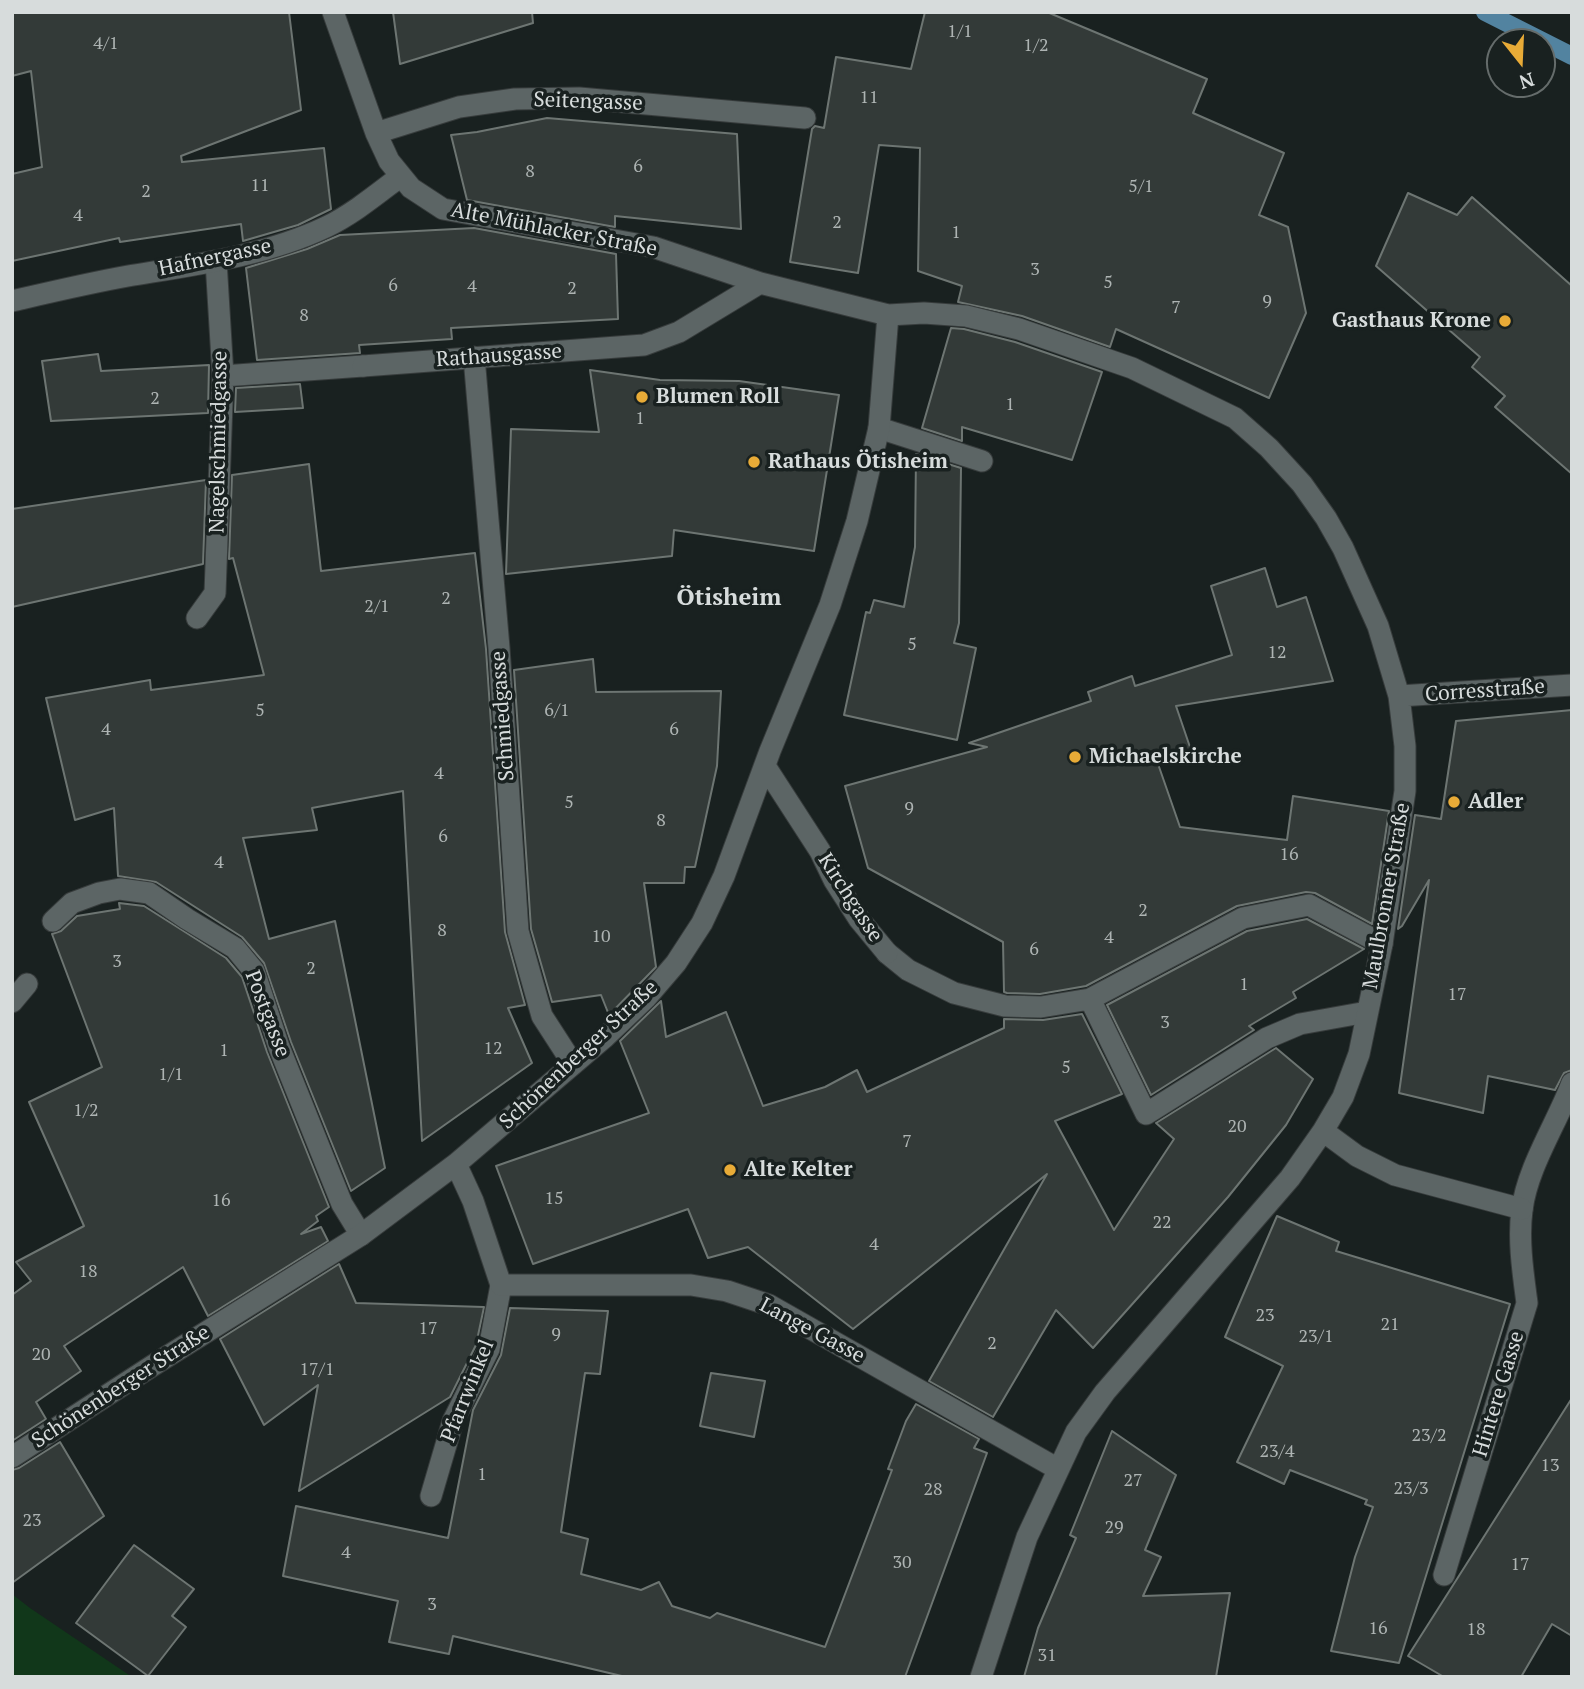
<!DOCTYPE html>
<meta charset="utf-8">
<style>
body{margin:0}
#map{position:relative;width:1584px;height:1689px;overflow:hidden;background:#192120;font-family:"PT Serif",serif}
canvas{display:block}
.frame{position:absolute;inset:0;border:14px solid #d7dcdc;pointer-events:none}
.north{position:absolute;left:1486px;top:28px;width:70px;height:70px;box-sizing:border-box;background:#192120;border:2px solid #656c6b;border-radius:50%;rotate:162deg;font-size:19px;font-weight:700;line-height:28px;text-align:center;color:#d7dcdc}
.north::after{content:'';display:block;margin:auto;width:24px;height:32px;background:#e8ab37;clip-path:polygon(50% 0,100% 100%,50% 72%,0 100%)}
</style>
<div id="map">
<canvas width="1584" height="1689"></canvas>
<div class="frame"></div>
<div class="north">N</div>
</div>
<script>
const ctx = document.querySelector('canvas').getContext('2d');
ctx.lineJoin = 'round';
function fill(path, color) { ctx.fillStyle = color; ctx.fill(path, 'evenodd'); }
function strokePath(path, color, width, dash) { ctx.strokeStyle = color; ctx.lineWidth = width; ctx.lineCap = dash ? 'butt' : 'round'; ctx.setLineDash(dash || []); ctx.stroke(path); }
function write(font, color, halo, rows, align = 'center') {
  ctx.font = font + ' "PT Serif",serif'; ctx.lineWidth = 7; ctx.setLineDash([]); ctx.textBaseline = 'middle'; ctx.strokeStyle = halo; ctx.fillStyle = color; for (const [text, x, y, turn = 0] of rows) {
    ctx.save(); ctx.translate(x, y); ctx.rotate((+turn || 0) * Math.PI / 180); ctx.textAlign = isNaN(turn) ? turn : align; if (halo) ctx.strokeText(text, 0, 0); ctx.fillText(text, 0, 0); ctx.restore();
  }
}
fill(new Path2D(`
 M12,1594l18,14 102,69h-120z`), '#11371a');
strokePath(new Path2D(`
 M1485,12l87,44`), '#5283a0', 18);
const building = new Path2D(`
 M12,12h277l12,98 -120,46 1,6 142,-14 7,61 -33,16 -55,16 -2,-17 -121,18 -1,-4 -107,23v-87l30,-7 -11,-96 -19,5z
 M393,12h139l1,11 -133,41z
 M925,12h122l160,67 -14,34 91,40 -25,62 29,12 18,86 -37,85 -153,-69 -6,18 -88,-31 -64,-14 4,-16 -44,-15 2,-123 -41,-3 -21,128 -68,-11 22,-133 3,-3 9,2 12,-71 75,12z
 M547,118l190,16 4,95 -126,-13v11l-148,-27 -16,-65 26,-3z
 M1408,193l49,22 15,-18 100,89v188l-77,-67 10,-11 -33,-29 8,-10 -104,-91z
 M474,228l142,26 2,65 -167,9 1,11 -93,6 1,8 -103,7 -11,-92 61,-19 33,-14z
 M951,328l13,1 51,13 87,30 -30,88 -110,-33v14l-40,-13z
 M98,354l3,17 108,-6 -1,48 -157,8 -9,-60z
 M590,370l70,10 79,1 100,14 -25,156 -140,-21 -2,26 -166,18 5,-145 88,3z
 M300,384l3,24 -68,4 1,-24z
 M916,454l45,14 -2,155 -5,20 22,5 -19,92 -113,-25 22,-103 4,1 4,-13 30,7 11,-60z
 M309,464l12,107 154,-18 11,96 19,283 20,73 -17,3 24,55 -110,78 -19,-350 -91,17 5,22 -74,8 26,101 66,-18 50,247 -34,23 -60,-149 -27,-79 -22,-26 -86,-55 -38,-6 -4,-68 -39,12 -29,-122 104,-18 1,10 113,-15 -31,-117 -4,1 3,-84z
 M206,480l-3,84 -191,43v-98z
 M1265,568l12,39 29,-10 27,84 -157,25 15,44 -34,11 23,66 107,13 6,-44 96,15 -17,113 -57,-31 -9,-1 -69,14 -151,80 -46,8 -33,-1 -3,-1 -1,-50 -135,-74 -23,-82 142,-39 -18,-4 122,-42 -3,-9 44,-16 3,10 97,-31 -21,-69z
 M593,659l3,33 125,-1 -4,75 -22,101h-10l-1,16h-40l12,84 -47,48 -8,-20 -49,7 -21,-73 -17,-259z
 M1572,710v360l-8,3 -9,17 -67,-14 -5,37 -84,-20 30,-213 -27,46 -4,3 17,-114 26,4 15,-98z
 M119,903l25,3 82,52 16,19 25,75 62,155 -13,9 2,5 -17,13 20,-7 7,14 -120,75 -25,-49 -119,79 17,25 -45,31 10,17 -34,22v-146l19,-14 -15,-19 68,-36 -55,-124 73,-35 -50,-133 9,-3 16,-15 43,-7z
 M1307,919l57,30 -71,43 3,6 -47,28 5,4 -103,65 -44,-90 140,-74z
 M661,1001l5,36 60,-25 37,94 62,-19 32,-17 10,22 137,-64v-9l39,1 39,-6 40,80 -67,27 59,109 60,-91 -18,-16 120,-75 37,31 -27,46 -58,72 -135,151 -37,-38 -63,107 -64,-36 118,-207 -194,155 -105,-82 -40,11 -20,-49 -155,55 -37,-98 153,-53 -29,-72z
 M1277,1216l62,26 -3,9 174,53 -111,359 -68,-12 24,-94 18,-50 -8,-3 2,-4 -77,-30 -6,14 -47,-22 46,-96 -58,-29z
 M339,1264l17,39 128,4 -8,38 -26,52 -151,94 19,-106 -54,40 -44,-86z
 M510,1308l98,3 -8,63 -15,-1 -24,159 27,7 -7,35 60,16 18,-8 13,24 38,12 7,-5 108,34 67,-177 -4,-1 18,-48 10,-17 63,35 -5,9 13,5 -82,224h-279l-173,-41 -4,18 -60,-12 9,-41 -115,-25 13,-70 152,32 25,-128 28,-55z
 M711,1373l54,8 -11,56 -54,-11z
 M1572,1398v238l-20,-12 -31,53h-77l-36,-21z
 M1112,1431l64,44 -31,75 16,7 -18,39 87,-3 -14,84h-192l14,-49 38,-90 -6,-3z
 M60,1442l44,74 -92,67v-113l7,-2z
 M134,1545l60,44 -22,27 14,11 -38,49 -72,-53z`);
fill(building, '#333a38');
strokePath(building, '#6d7572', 2);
const lane = new Path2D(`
 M474,357l25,291 19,283 24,85 31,48
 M223,376l140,-10
 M879,428l103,33
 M197,618l18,-25 8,-217 -7,-115
 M53,921l19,-18 27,-10 21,-4 29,4 38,26 48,29 19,23 25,76 63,157 19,31
 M887,953l21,17 46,23 51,13 36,1 49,-8 153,-81 66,-13 73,39
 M1090,999l56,115 121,-76 33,-14 67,-12
 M12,1002l15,-18
 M431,1496l22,-75 36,-72 12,-64
 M1444,1575l83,-272c-4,-30 -9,-63 -5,-93 5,-42 35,-87 50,-127`);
const street = new Path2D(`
 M333,12l43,121 13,28 22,27 32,21 210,38 107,36 128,32 36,-2 42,3 53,13 113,39 103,50 34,30 33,36 24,34 17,30 35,78 21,70 6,50v45l-23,153 -23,110 -16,43 -20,34 -33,47 -185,214 -29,40 -49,105 -46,140
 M376,133l83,-26 56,-8 64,-1 226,20
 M12,301c39,-9 77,-18 116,-25 66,-11 137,-20 198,-49 27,-13 51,-33 75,-51
 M363,366l281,-21 35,-13 81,-49
 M1399,696l173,-11
 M765,766l55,85 14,29 25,39 28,34
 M1323,1131l34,25 38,19 127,34
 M456,1164l17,37 28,84h190l36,6 42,14 289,164
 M12,1457l140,-91 209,-131 95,-71 149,-127 41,-39 30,-35 26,-40 22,-47 46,-125 60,-146 27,-84 22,-93 9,-113`);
strokePath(lane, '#373c3c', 23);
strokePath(street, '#373c3c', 23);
strokePath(lane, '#5c6565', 21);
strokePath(street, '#5c6565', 21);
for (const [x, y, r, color] of [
 [1505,321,7,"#e8ab37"],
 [642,397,7,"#e8ab37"],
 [754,462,7,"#e8ab37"],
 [1075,757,7,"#e8ab37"],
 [1454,802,7,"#e8ab37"],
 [730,1170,7,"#e8ab37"]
]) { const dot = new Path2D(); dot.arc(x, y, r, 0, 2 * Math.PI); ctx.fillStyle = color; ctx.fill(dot); strokePath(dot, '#192120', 2.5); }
write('18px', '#aeb4b3', null, [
 ["1/1",960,32],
 ["4/1",106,44],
 ["1/2",1036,46],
 ["11",869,98],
 ["6",638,167],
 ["8",530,172],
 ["11",260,186],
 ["5/1",1141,187],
 ["2",146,192],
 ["4",78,216],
 ["2",837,223],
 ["1",956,233],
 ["3",1035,270],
 ["5",1108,283],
 ["6",393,286],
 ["4",472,287],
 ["2",572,289],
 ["9",1267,302],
 ["7",1176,308],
 ["8",304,316],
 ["2",155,399],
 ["1",1010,405],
 ["1",640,419],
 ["2",446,599],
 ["2/1",377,607],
 ["5",912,645],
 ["12",1277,653],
 ["5",260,711],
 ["6/1",557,711],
 ["4",106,730],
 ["6",674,730],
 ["4",439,774],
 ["5",569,803],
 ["9",909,809],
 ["8",661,821],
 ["6",443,837],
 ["16",1289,855],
 ["4",219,863],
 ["2",1143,911],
 ["8",442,931],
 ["10",601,937],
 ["4",1109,938],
 ["6",1034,950],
 ["3",117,962],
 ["2",311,969],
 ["1",1244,985],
 ["17",1457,995],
 ["3",1165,1023],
 ["12",493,1049],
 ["1",224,1051],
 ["5",1066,1068],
 ["1/1",171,1075],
 ["1/2",86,1111],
 ["20",1237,1127],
 ["7",907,1142],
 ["15",554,1199],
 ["16",221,1201],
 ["22",1162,1223],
 ["4",874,1245],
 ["18",88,1272],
 ["23",1265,1316],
 ["21",1390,1325],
 ["17",428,1329],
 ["9",556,1335],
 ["23/1",1316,1337],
 ["2",992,1344],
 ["20",41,1355],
 ["17/1",317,1370],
 ["23/2",1429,1436],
 ["23/4",1277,1452],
 ["13",1550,1466],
 ["1",482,1475],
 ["27",1133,1481],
 ["23/3",1411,1489],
 ["28",933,1490],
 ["23",32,1521],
 ["29",1114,1528],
 ["4",346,1553],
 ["30",902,1563],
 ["17",1520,1565],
 ["3",432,1605],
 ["16",1378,1629],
 ["18",1476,1630],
 ["31",1047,1656]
]);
write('21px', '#d7dcdc', '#192120', [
 ["Seitengasse",588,102,2],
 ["Alte Mühlacker Straße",554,230,11],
 ["Hafnergasse",215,258,-12],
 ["Rathausgasse",499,356,-4],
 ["Nagelschmiedgasse",219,442,-89],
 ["Corresstraße",1485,691,-4],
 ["Schmiedgasse",503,716,-94],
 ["Maulbronner Straße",1387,896,-80],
 ["Kirchgasse",850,898,57],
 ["Postgasse",267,1014,69],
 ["Schönenberger Straße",579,1055,-43],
 ["Lange Gasse",812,1331,28],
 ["Schönenberger Straße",121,1387,-33],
 ["Pfarrwinkel",468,1391,-68],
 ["Hintere Gasse",1499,1394,-73]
]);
write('bold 21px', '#d7dcdc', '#192120', [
 ["Gasthaus Krone",1491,321,"right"],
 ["Blumen Roll",656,397],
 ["Rathaus Ötisheim",768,462],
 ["Michaelskirche",1089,757],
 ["Adler",1468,802],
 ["Alte Kelter",744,1170]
], 'left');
write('bold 24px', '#d7dcdc', '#192120', [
 ["Ötisheim",729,598]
]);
</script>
